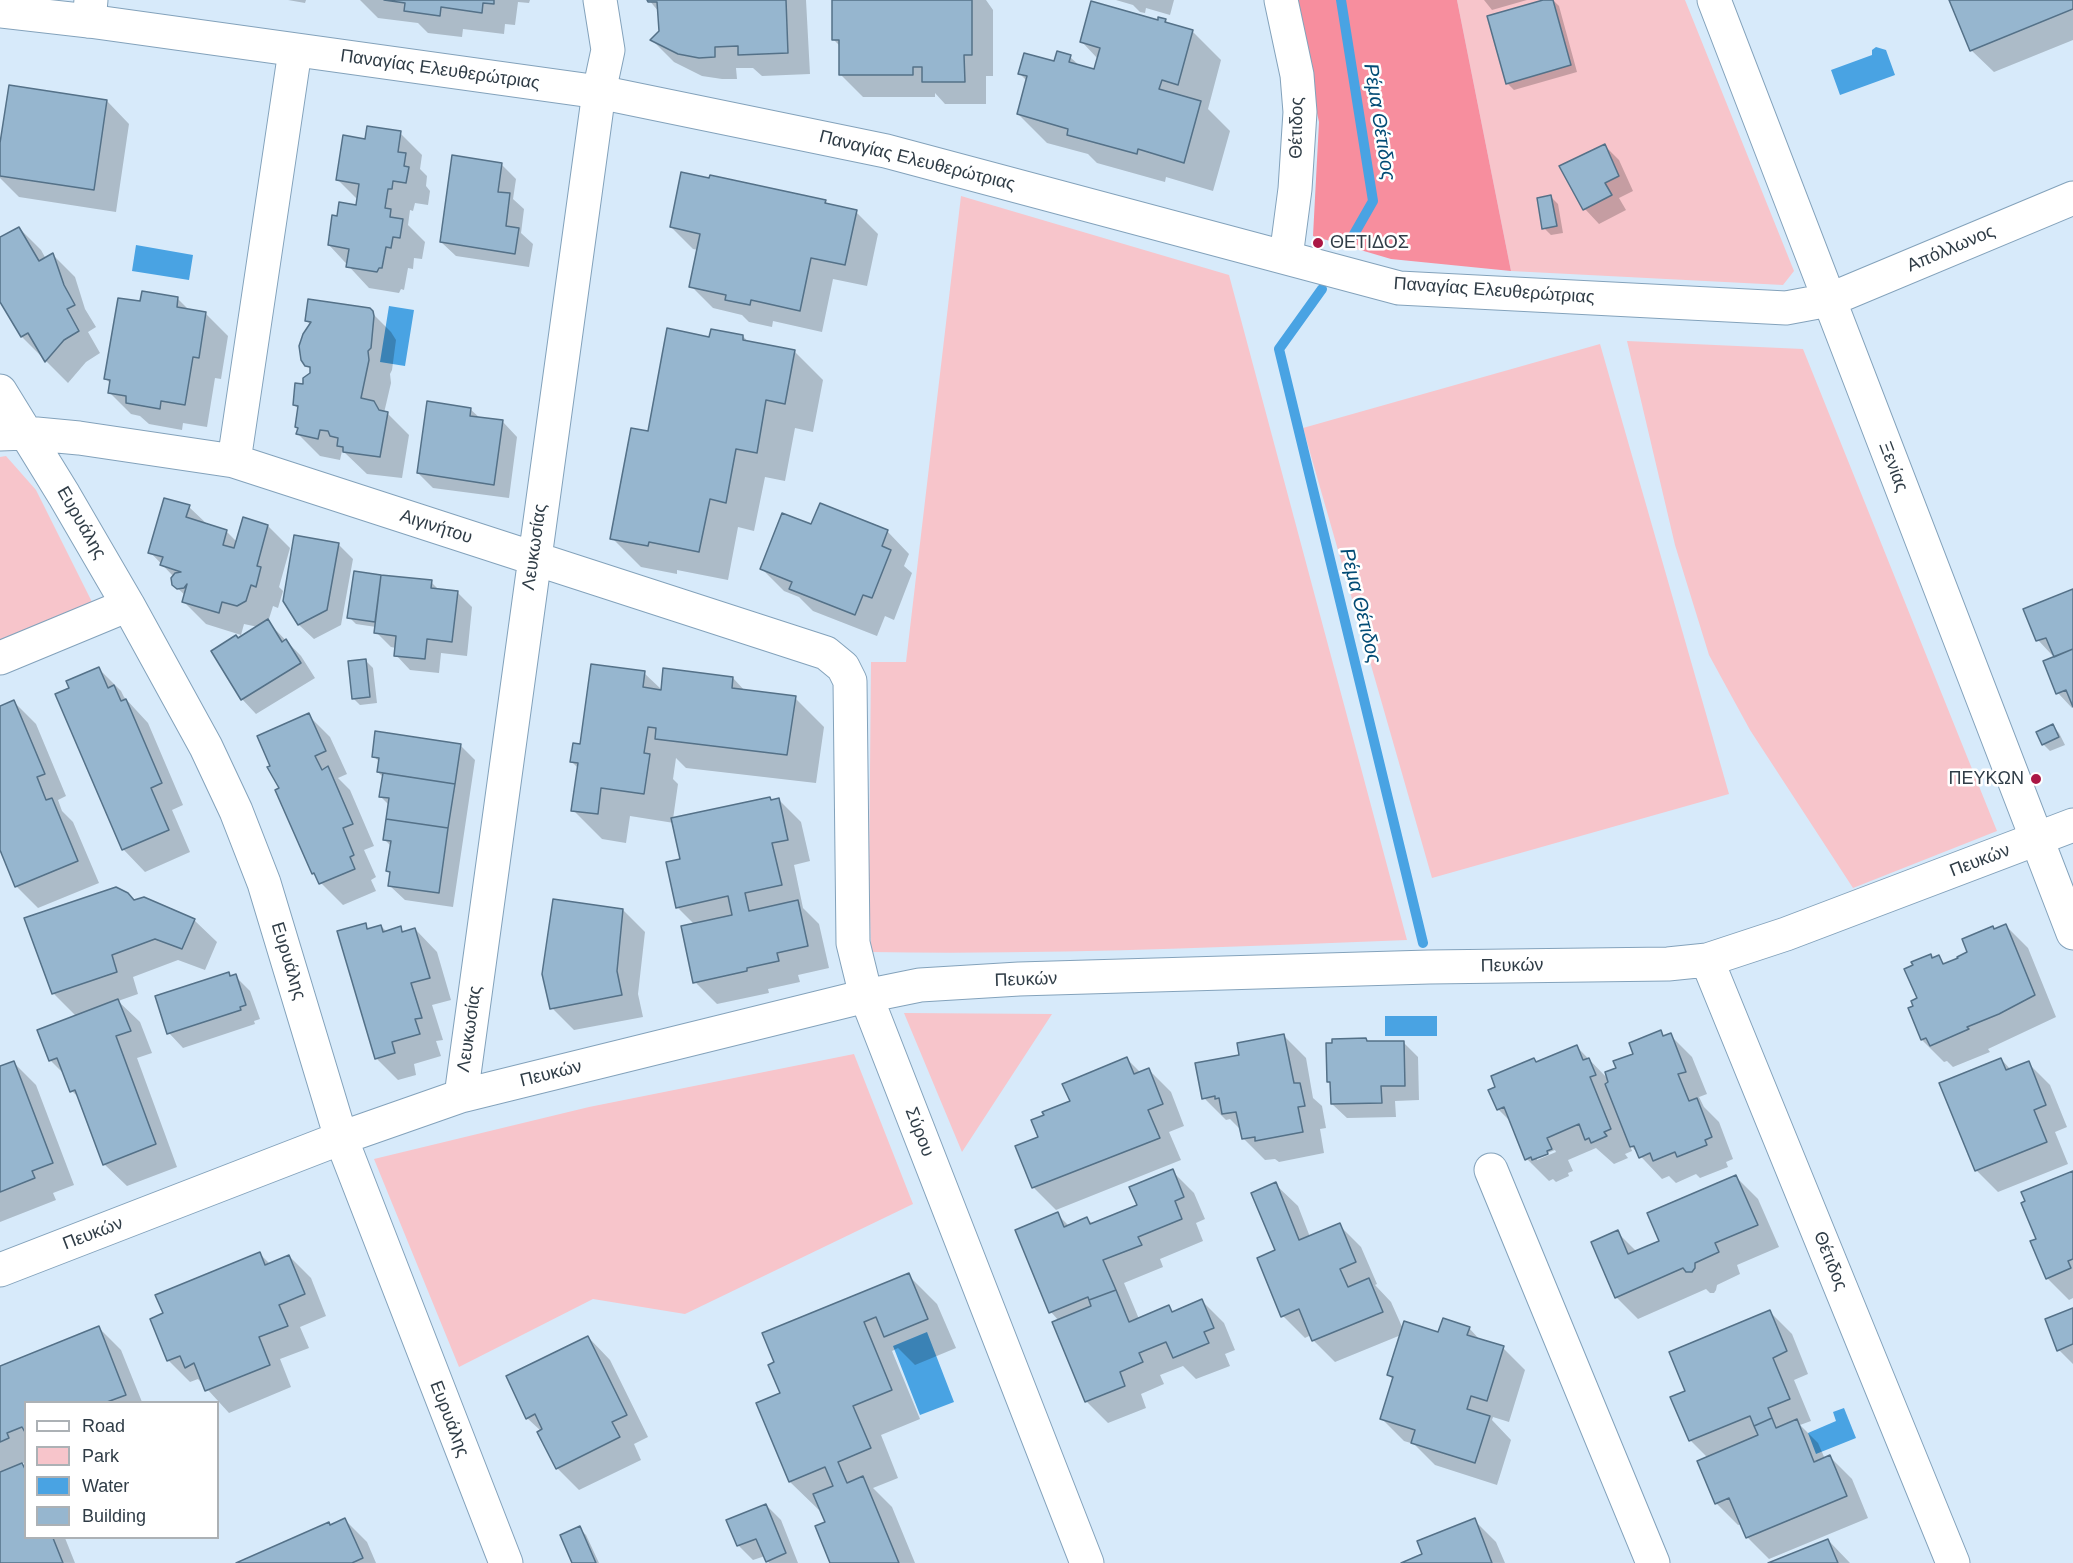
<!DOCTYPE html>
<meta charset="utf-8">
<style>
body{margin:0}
#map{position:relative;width:2073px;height:1563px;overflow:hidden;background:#d7eafa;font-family:Helvetica,sans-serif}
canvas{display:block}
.legend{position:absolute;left:24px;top:1401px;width:195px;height:138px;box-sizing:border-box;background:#fff;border:2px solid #acb1b5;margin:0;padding:8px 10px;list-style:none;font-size:18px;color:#303d47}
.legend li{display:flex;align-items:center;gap:12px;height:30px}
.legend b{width:30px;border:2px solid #acb1b5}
</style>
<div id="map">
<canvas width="2073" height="1563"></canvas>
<ul class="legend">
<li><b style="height:8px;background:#fff"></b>Road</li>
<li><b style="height:16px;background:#f7c5cb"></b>Park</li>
<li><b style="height:16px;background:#49a3e3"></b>Water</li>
<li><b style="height:16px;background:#96b6cf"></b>Building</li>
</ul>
</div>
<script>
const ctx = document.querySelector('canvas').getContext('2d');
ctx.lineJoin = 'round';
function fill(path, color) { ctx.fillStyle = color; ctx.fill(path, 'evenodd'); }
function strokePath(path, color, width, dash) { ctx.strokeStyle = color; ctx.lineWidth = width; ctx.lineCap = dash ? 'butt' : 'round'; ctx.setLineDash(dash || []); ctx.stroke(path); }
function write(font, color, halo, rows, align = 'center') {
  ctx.font = font + ' Helvetica,sans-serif'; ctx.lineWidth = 5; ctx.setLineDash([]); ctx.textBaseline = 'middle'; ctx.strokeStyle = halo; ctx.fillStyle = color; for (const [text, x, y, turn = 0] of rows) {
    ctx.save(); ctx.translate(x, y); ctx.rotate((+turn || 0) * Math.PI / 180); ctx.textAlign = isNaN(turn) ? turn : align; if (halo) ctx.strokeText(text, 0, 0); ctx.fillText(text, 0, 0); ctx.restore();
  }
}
fill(new Path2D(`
 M1457,0h228l109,271 -11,14 -272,-14z
 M961,196l268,79 178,665c-178,7 -357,15 -536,12l-2,-74 2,-216h35z
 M1627,341l176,8 194,482 -144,57 -103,-158 -41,-75 -34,-110z
 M1600,344l129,450 -297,84 -129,-450z
 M6,456l30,34 58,116 -94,35v-184z
 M904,1013l148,1 -90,138z
 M854,1054l59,150 -228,110 -92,-15 -134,68 -85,-208 215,-52z`), '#f7c5cb');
fill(new Path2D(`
 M1292,0h165l54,271 -120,-12 -78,-23 6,-114z`), '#f78e9e');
fill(new Path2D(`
 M1876,47l10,3 9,25 -55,20 -9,-25 41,-15v-5z
 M136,245l57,10 -4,25 -57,-9z
 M389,306l25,4 -9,56 -25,-4z
 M1385,1016h52v20h-52z
 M927,1332l27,70 -34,13 -27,-69z
 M1844,1408l12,30 -40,16 -8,-21 28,-12 -3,-9z`), '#49a3e3');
fill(new Path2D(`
 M288,0h18l-1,3z
 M360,0h170l-1,3 -11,-1 -3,23 -10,-1 -1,10 -41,-5 -1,8 -34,-4 -10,-10 -40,-5z
 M649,0h157l4,74 -48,2 -9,-8h-17l1,11h-15l-20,-3 -28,-14 -22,-22 8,-8 -1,-20z
 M833,0h153l7,10v66h-7v28h-41l-10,-11v4h-72l-22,-22v-28l-7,-7z
 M1116,0h58l-4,15 -24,-7 -1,5 -5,-1 -7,-7z
 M1484,0h43l-35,10z
 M1548,0h5l6,6 18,66 -63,18 -7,-7z
 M1951,0h122v40l-79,32 -23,-22z
 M1165,20l4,4 23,7 29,29 -13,49 22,22 -17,60 -47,-14 -1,5 -68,-19 -9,-9 -41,-11 -29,-29 9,-33 -8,-8 51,-16 11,10 14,4 3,-12 -16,-17z
 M107,101l22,23 -13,88 -97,-15 -19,-19v-25z
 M400,133l22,22 -2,14 7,7 -1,10 4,5 -2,14 -13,-2 -2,8 -3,-1 -2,15 17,17 -3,17 -8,-1 -1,11 -5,-1 -4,22 -3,-1 -2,4 -30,-5 -40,-43 9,-27 19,-11 1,-7 -20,-20 28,-40z
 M1605,146l14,14 14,31 -14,7 7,12 -27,14 -14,-15 -24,-42z
 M501,164l15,15 -3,20 11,10 -3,24 12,11 -4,23 -73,-11 -15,-14z
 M1551,197l7,7 5,29 -12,2 -7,-7z
 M825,201l5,5 26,6 22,22 -11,52 -34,-7 -11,53 -49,-11 -1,6 -23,-5 -7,-7 -29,-7 -22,-22 7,-36 -5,-1 -22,-22z
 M19,228l22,22 5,9 7,-4 22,22 10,32 11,18 -8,5 12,21 -14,9 -18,21 -46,-46 -22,-38v-61z
 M177,298l13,13 16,3 22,22 -7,43 -6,-1 -8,49 -24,-4 -1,7 -33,-6 -9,-8 -9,-2 -22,-22 2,-8 -5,-5 36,-76z
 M369,310l22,22 5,8 -4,30 -2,4 1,9 -7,30h3l22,22 -7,43 -35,-4 -23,-22 -2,-1 -2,9 -20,-4 -22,-22 1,-5 -3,-2 3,-18 -5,-4 18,-35 -6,-5 5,-40 -5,-5z
 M743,336l6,7 45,8 29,29 -10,52 -18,-4 -10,53 -20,-4 -11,54 -16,-4 -10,53 -51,-10v4l-36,-7 -29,-29 37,-106 62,-93z
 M470,409l10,9 23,4 14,15 -8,61 -76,-10 -15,-15z
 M189,507l19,18 18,6 11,11 31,-16 22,22 -11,39 4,4 -5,17 -5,-2 -5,16 33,34 14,22 -59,36 -14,-15 -4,-60 20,-12 -14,-3 -3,11 -35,-11 -22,-22 2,-6 -13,-12 1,-7 -24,-25z
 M812,526l75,5 22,23 -5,12 8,7 -18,47 -9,-4 -8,20 -64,-25 -14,-14 -15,-6 -22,-22z
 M338,544l15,15 -12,66 -27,14 -15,-14 -15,-24z
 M380,576l51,6 8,8 18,2 15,15 -5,49 -26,-3 -2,20 -29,-3 -14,-15v-7l-5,-1 -15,-15v-5l-20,-3 -7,-7z
 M2073,591v116l-1,1 -14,-15 -4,-39 -2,1 -14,-15z
 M366,661l7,7 4,35 -17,2 -7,-7z
 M99,669l22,22 3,6 24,26 35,82 -11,5 18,42 -45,20 -22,-23 -66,-154 14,-7z
 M644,673l18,17 71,-12 12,13 50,7 29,29 -8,56 -130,-15 -10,-10 -3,21 5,5 -5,35 97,-21 3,3 6,-1 22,22 9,39 -16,4 9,43 16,16 10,44 -31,7 2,7 -32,7 1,4 -52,11 -22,-22v-57l-18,-18 5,-47 -8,-37 -44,-7 -4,27 -24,-4 -29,-29 5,-42 -6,-6 10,-16z
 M14,702l22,22 30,72 -8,4 4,11 11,11 26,61 -61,25 -22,-22 -16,-40v-139z
 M308,715l22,22 17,37 -9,4 12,12 24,56 -10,4 12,27 -5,3 5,11 -33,14 -22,-22 -8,-10 -31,-84z
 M2052,726l7,7 6,12 -15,6 -7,-7z
 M460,745l15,15 -22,147 -48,-7 -15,-14 2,-11 -4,-4 3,-25 -7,-7 5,-34 -8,-8 3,-19 -6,-6 2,-10 -7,-6z
 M135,901l59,19 23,22 -12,28 -27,-10 -45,17 5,17 -20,7 22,21 12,31 -15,5 40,109 -50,19 -23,-22 -24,-65 -8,-8 -6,-15 -16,-16 26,-44 -23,-23z
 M623,910l22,22 -7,62 5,23 -69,13 -22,-22z
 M365,925l5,5 11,-4 6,6 13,-4 5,5 10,-4 22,23 14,48 -19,5 11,35 -7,1 5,15 -27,8 2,11 -18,5 -22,-22z
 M2006,926l22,22 28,69 -68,32 2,3 -37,15 -6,-6 -3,1 -22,-22 -7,-33 16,-52 3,4 4,-2 8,8 23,-12 26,-23z
 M229,974l3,3 3,-1 15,15 10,28 -6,2 1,3 -72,24 -14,-15z
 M1660,1032l5,5 5,-2 22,22 15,37 -8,3 5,10 15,15 14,37 -7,3 2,5 -28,11 -4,-4 -20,9 -7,-7 -7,3 -32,-34 2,6 -7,3 3,4 -14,6 -18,-16 -28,12 5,11 -5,2 1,3 -13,6 -3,-3 -4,2 -22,-22 -15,-36 -14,-14 36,-49 3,3 40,-16 32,33 8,-11zM1555,1150l1,2 -19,8v-3z
 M1284,1036l22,22 7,40 9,8 4,22 -6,1 4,24 -45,9 -4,-3 -10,1 -22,-22 -1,-7 -12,-12 -4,1 -22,-22 37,-41z
 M1366,1040l3,3 34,-1 15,15 1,43 -24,1 1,16 -49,1 -15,-14v-19l-4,-3z
 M1127,1059l14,14 8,-3 22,22 13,34 -15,6 12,28 -125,50 -22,-22 -17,-41 23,-9 32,-36z
 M2001,1059l10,11 17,-7 22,22 17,42 -12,5 13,32 -70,28 -22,-22z
 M14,1063l22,22 38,100 -21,8 3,7 -56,22v-154z
 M1172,1171l22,22 11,26 -9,4 7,18 -43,18 3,8 -39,16 15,36 29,-12 6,6 28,-12 22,22 11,27 -10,4 5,12 -34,13 -13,-13 -23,9 4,9 -23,10 5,14 -38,15 -22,-22 -27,-80 -8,-9 6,-98 12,12 18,-7 6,5 45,-18z
 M2073,1172v126l-4,2 -22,-22 -9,-38z
 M1736,1177l22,22 21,48 -42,18 3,9 -23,11 -1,5 -2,3h-4l-4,-4 -68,30 -22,-22 1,-65 20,20 24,-10z
 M1275,1184l23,22 12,31 29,-12 22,22 16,37 -2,1 16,17 12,27 36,4 30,-5 12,13 22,7 22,22 -16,52 -16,-5 -1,3 19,20 -14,45 -62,-20 -21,-21 -10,-3 -22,-22 12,-39 -6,-5 13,-40 -66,27 -22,-22 -2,-5 -6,3 -22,-22 -6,-65z
 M260,1254l10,10 19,-8 22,22 15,38 -26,11 9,21 -29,11 11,28 -62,26 -31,-34 -8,3 -22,-22 -3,-46z
 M908,1275l29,29 19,44 -41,17 -17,-17 -6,3 28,68 -39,16 17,43 -25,10 19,19 23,56h-83l-5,-40 -6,-13h-2l-29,-28 -8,-88z
 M2073,1309v55l-14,-14z
 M1769,1311l23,23 16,40 -14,6 17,41 -11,4 18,18 7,16 5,-2 22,22 16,39 -99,41 -22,-22 -5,-13 -4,1 -22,-22 -8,-45 -18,-18 -3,-48z
 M99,1328l22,22 21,52h-116v60l-5,2 5,4v70h39l10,25h-75v-195z
 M588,1337l22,23 38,77 -14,7 7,16 -62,30 -22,-22 -16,-37 -14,-13z
 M766,1505l15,15 17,43h-29l-4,-7 -12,4 -15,-15z
 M345,1520l22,22 9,21h-136z
 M1474,1520l22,22 9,21h-100l19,-8z
 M579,1528l7,7 13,28h-25z
 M1828,1540l22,23h-78z`), '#0003');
strokePath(new Path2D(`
 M1341,0l32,201 -24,42
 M1322,289l-43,60 144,594`), '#49a3e3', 10);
const building = new Path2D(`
 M384,0h110v4l-11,-1 -1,10 -41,-6 -1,9 -36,-5 1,-8z
 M647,0h139l2,53 -50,2v-9l-23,1v10l-16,1 -21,-4 -28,-14 9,-9 -2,-29h-9z
 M832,0h140v55h-8l1,27h-43v-15h-9v8h-74v-35h-7z
 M1543,0h10l18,65 -65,19 -19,-68z
 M1949,0h124v9l-103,42z
 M1091,1l67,19v-3l8,2 -1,3 28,8 -15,55 -16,-5 -3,9 42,12 -17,62 -46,-14 -1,5 -70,-19 1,-6 -51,-15 10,-38 -9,-2 6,-21 30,8 3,-10 14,4 -2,7 25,7 6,-21 -20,-6z
 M9,85l98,15 -13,90 -94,-14v-33z
 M367,126l34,5 -3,21 8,1 -2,13 5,1 -3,16 -13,-2 -1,8h-4l-3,19 6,1 -1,8 13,2 -3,19 -7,-1 -2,11 -5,-1 -4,21h-3l-2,4 -31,-5 3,-18 -21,-4 4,-30 5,1 2,-14 17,3 3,-21 -23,-4 7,-45 22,4z
 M1605,144l14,32 -14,7 7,12 -29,15 -24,-44z
 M452,155l50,8 -4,29 12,1 -4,33 13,2 -4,26 -75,-12z
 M681,172l28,6 1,-3 116,25 -1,3 32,7 -12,55 -34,-7 -11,53 -49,-11 -1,5 -25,-5 1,-5 -37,-8 11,-53 -30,-7z
 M1551,195l6,31 -15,3 -5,-31z
 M19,227l20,34 14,-8 11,32 11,20 -8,4 12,22 -15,9 -19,22 -17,-29 -7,4 -21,-35v-65z
 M142,291l36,6 -1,10 29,5 -7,46 -6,-1 -8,48 -24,-4 -1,8 -34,-6v-7l-18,-3 2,-13 -6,-1 14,-81 22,3z
 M308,299l62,9 3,3 1,5 -3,32 -3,3 1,9 -8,38 13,3 5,9 9,2 -8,45 -37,-5v-5l-6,-1 1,-8 -8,-2 -2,-5 -8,-1 -2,9 -22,-5 2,-6 -3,-1 3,-21 -5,-1 2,-22 8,1v-6l7,-5v-6l-5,-1 -4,-6 -2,-14 4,-12 8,-12 -6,-1z
 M667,328l42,9 2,-8 32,6v5l52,10 -10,54 -19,-4 -9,53 -21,-4 -10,54 -16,-4 -11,53 -50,-10 -1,4 -38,-7 21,-111 17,3z
 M427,401l44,7 -1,8 33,4 -9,65 -77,-12z
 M164,498l26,7 -4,12 41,13 -4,15 11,3 9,-31 25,8 -11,41 4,1 -5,20 -5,-2 -5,16 -9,5 -15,-4 -3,11 -37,-11 5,-18 -3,4 -7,1 -5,-4 -1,-7 4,-5 6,-1 -21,-7 3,-8 -15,-4z
 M820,503l68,27 -6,16 9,4 -19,48 -9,-3 -8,20 -66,-26 3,-7 -32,-13 22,-56 29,11z
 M294,535l45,8 -12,67 -29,15 -15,-24z
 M354,571l27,4 -6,47 -28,-4z
 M381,575l51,5 -1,8 27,3 -6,51 -25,-3 -2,20 -31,-3 2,-20 -22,-3z
 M2073,589v60l-19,8 -8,-19 -10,3 -13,-32z
 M268,619l14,23 4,-3 15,24 -60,37 -30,-49 25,-16 2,3z
 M2073,649v58l-7,-17 -10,4 -13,-33z
 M366,659l4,38 -18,2 -4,-38z
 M591,664l54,7 -2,16 18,3 2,-22 70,9 -1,11 64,8 -9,59 -132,-16 1,-11 -8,-1 -4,26 6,1 -6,40 -43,-6 -3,26 -27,-3 7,-48 -8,-1 3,-19 7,1z
 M99,667l9,21 6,-3 7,16 5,-2 36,84 -11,5 18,42 -47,20 -67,-156 14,-6 -3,-7z
 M14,700l31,74 -8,3 9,23 6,-2 26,63 -63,26 -15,-37v-144z
 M309,713l17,38 -11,5 7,14 6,-4 25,58 -10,4 11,27 -4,2 5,12 -36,15 -5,-11 -2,1 -37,-84 4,-2 -12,-21 3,-1 -13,-30z
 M2053,724l6,13 -17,8 -6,-13z
 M375,731l86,13 -6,40 -78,-12 2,-14 -7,-1z
 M383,773l72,11 -7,44 -62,-9 3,-21 -10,-1z
 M770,797l1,3 8,-2 9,42 -16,3 10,42 -37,8 4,18 49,-11 10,46 -31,7 2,8 -32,7v3l-54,12 -12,-57 51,-11 -4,-19 -52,12 -10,-46 14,-3 -9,-41z
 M386,819l62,9 -9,65 -51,-7 2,-14 -4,-1 5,-30 -8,-1z
 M116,887l12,6 6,7 10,-3 51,22 -13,30 -27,-10 -43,16 5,17 -65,22 -28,-76z
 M553,899l70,10 -6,62 5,24 -72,14 -8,-35z
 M366,923l1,6 14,-4 2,7 18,-6 1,6 13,-4 15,50 -19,5 11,35 -7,1 5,15 -28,8 3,11 -20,6 -38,-128z
 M2006,924l29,71 -36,19 -32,13 2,2 -39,17 -4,-8 -5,2 -13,-32 5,-2 -2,-5 6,-3 -13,-29 9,-4 -2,-3 20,-8 1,4 7,-3 4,9 15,-6 -1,-1 10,-5 -5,-13 31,-13 1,3z
 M229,972l1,4 6,-2 10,31 -6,2 1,3 -74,24 -12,-38z
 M118,999l13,32 -15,5 40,108 -53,21 -28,-75 -5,2 -13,-34 -8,3 -12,-31z
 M1661,1030l2,6 8,-3 15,39 -8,2 11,27 8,-3 15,39 -7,3 2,5 -30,12 -2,-5 -22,9 -3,-8 -11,5 -5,-12 -4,1 -25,-63 3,-2 -3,-10 11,-4 -3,-7 20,-7 -4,-11z
 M1284,1034l10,49h6l5,23 -7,1 5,25 -48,9v-4l-13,2 -6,-27 -14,2 -3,-16 -4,1v-3l-13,3 -7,-36 44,-8 -2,-12z
 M1366,1038l1,3h37l1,45h-24l1,17 -51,1 -1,-22h-3l-1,-39h6v-4z
 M1577,1045l6,15 6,-2 7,17 -6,2 21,52 -7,3 3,4 -16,7 -2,-5 -4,2 -6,-16 -32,14 5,11 -5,2 1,3 -16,6 -1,-3 -6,3 -21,-53 -7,3 -9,-20 7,-3 -4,-11 43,-18 2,4z
 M1127,1057l7,17 15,-6 14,36 -15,6 12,28 -128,50 -17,-42 23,-9 -7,-17 13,-5 -2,-3 28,-11 -8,-17z
 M2001,1058l5,12 23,-9 17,44 -12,5 13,32 -72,29 -36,-88z
 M14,1061l39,102 -21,8 3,7 -35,14v-126z
 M1173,1169l11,28 -9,4 7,18 -44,18 4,8 -39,15 13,30 -27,10 -1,-3 -39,16 -34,-83 43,-18 6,15 23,-10 3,7 47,-19 -8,-18z
 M2073,1171v88l-5,2 3,7 -25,11 -16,-38 6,-2 -15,-36 4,-2 -4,-9z
 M1736,1175l22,50 -43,18 4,9 -24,11v5l-3,4h-6l-3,-4 -68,30 -24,-56 27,-12 10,24 31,-13 -12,-28z
 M1276,1182l23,58 41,-17 16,39 -16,7 8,18 21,-9 14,34 -71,29 -13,-32 -18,8 -24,-59 18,-8 -24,-57z
 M260,1252l5,13 24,-10 16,39 -26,11 9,21 -29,11 11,28 -65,26 -11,-28 -9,5 -5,-12 -13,5 -17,-42 13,-6 -8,-18z
 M909,1273l19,46 -44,18 -8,-20 -12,5 28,68 -39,16 18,42 -33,14 9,21 16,-7 36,87h-69l-15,-37 10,-4 -12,-28 20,-8 -8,-19 -36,15 -33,-79 24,-10 -12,-28 6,-3 -12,-29z
 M1116,1290l13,32 40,-17 3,7 30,-13 12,29 -10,4 5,11 -36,15 -7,-16 -27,11 4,9 -23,10 5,14 -40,16 -33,-80 39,-16 -2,-6z
 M2073,1308v36l-16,7 -12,-32z
 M1770,1310l17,41 -14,7 17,41 -22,9 4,10 -18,8 -4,-10 -61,25 -19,-44 15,-6 -16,-39z
 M1443,1318l27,9 -3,8 37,11 -17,55 -16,-5 -4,13 23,7 -15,47 -64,-20 4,-13 -35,-11 13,-42 -6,-2 17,-54 34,11z
 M99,1326l27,69 -19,7h-81v32l-4,-7 -15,6 2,5 -9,4v-76z
 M588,1336l39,79 -15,7 8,15 -64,32 -19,-37 5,-3 -7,-15 -9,5 -20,-43z
 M1772,1418l4,10 21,-9 17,43 16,-7 17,41 -101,42 -17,-40 -14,6 -18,-43 61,-26 -4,-9z
 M22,1463l4,8v67h27l10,25h-63v-91z
 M766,1504l20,49 -20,9 -10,-23 -19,7 -11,-26z
 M345,1518l18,40 -11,5h-116l93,-41 1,3z
 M1475,1518l17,45h-91l21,-9 -5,-13z
 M580,1526l16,37h-24l-12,-28z
 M1828,1539l10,24h-70z`);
fill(building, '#96b6cf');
strokePath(building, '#547188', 1.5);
const street = new Path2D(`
 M1281,0l16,75 3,37 -5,77 -9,68
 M89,21l2,-21
 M0,391l64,104 64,110 78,142 30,64 28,72 77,255 165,425
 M0,434l26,-1 53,5 155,23 592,192 17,14 7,14 3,262 13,53 221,567
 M234,461l61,-410
 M0,658l128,-53
 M1707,960l246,603
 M461,1096l138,-1004 9,-42 -8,-50
 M1491,1170l162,393
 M0,1270l341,-132 120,-42 405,-100 54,-11 99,-6 410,-12 239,-3 39,-4 79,-26 287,-109`);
const secondary = new Path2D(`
 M1714,0l359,933
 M0,11l89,10 510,71 287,59 513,137 387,20 43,-8 244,-102`);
strokePath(street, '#83a2bb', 35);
strokePath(secondary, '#83a2bb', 35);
strokePath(street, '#fff', 33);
strokePath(secondary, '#fff', 33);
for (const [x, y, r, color] of [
 [1318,243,6,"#ab1745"],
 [2036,779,6,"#ab1745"]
]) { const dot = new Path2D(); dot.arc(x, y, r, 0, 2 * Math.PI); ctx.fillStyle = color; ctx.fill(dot); strokePath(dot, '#fff', 2); }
write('18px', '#303d47', '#fff', [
 ["Παναγίας Ελευθερώτριας",440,70,8],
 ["Θέτιδος",1297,128,-89],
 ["Παναγίας Ελευθερώτριας",917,161,14],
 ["Απόλλωνος",1951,249,-23],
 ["Παναγίας Ελευθερώτριας",1494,291,4],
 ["Ξενίας",1893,467,69],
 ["Ευρυάλης",81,523,60],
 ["Αιγινήτου",436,527,18],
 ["Λευκωσίας",535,547,-82],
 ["Πευκών",1980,861,-21],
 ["Ευρυάλης",288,961,73],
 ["Πευκών",1512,966,-1],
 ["Πευκών",1026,980,-2],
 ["Λευκωσίας",470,1029,-82],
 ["Πευκών",551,1074,-14],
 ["Σύρου",919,1132,69],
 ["Πευκών",93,1234,-21],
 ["Θέτιδος",1830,1261,68],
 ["Ευρυάλης",449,1419,69]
]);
write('18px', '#303d47', '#fff', [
 ["ΘΕΤΙΔΟΣ",1330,243],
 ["ΠΕΥΚΩΝ",2024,779,"right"]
], 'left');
write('italic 20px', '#024b75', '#fff', [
 ["Ρέμα Θέτιδος",1379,122,81],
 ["Ρέμα Θέτιδος",1360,606,76]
]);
</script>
